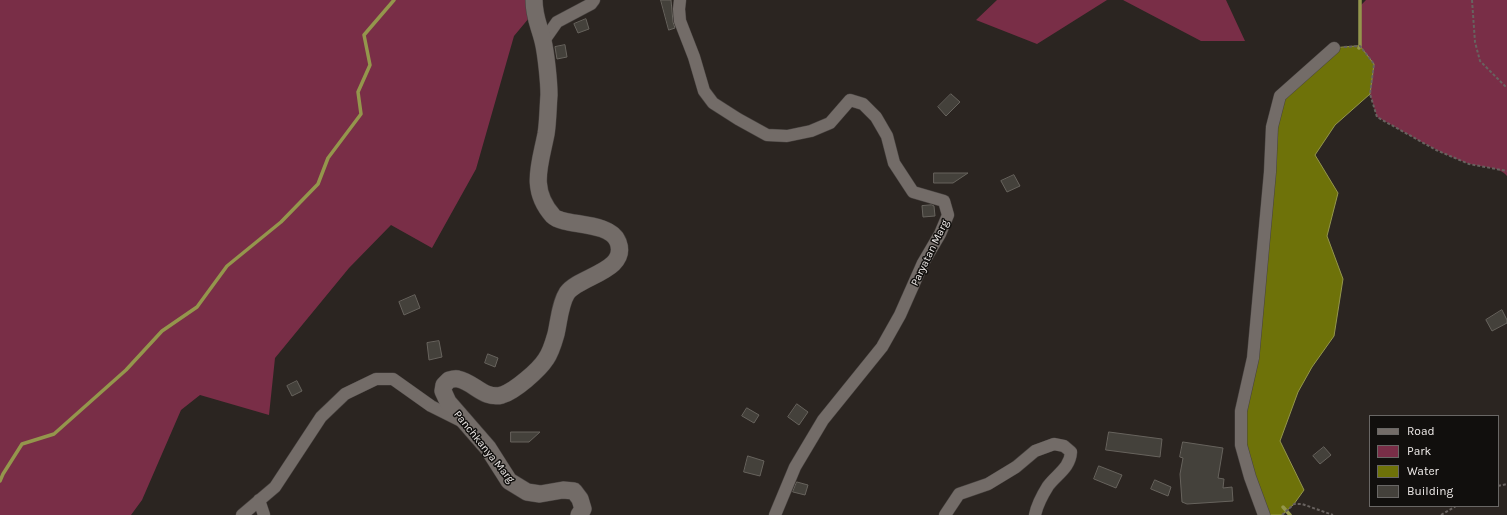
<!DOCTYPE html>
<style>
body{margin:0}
#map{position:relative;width:1507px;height:515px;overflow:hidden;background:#2b2521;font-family:Karla,sans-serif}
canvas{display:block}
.legend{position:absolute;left:1369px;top:415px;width:130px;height:92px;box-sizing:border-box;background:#110f0d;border:1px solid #696765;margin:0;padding:5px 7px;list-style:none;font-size:12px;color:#eeeae8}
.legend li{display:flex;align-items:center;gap:8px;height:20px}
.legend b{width:20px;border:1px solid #696765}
</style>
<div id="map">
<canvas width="1507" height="515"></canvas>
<ul class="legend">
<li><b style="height:5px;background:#736c68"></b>Road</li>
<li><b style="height:11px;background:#792e47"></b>Park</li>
<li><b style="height:11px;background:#6e7209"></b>Water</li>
<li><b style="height:11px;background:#44413b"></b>Building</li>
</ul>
</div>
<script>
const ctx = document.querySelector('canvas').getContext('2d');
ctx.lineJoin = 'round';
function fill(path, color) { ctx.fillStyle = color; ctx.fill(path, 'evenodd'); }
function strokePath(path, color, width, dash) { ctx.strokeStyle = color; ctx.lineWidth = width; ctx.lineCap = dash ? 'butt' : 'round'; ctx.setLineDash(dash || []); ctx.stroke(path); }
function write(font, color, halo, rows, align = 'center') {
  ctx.font = font + ' Karla,sans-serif'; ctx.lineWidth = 3; ctx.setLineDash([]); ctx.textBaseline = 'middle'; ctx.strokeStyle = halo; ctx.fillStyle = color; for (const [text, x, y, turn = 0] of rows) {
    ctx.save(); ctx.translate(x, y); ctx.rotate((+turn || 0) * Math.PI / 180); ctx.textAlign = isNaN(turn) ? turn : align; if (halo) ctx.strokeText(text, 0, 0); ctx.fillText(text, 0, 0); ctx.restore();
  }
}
fill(new Path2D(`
 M0,0h534v12l-20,24 -38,133 -44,79 -41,-23 -42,43 -74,90 -6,57 -69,-20 -19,15 -39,90 -11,15h-131z
 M997,0h110l-70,44 -61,-24z
 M1123,0h103l19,41h-44z
 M1366,0h141v176c-9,-11 -26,-8 -40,-13 -31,-11 -60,-30 -90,-46l-7,-23 4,-29 -14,-19 1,-41z`), '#792e47');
const water = new Path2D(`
 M1360,46l14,18 -4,30 -35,31 -20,30 23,38 -11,43 16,43 -9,57 -22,31 -14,25 -18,49 24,49 -10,14 -12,11h-18l-14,-38 -9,-66 39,-315 54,-48z`);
fill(water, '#6e7209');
strokePath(water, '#94964c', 1);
strokePath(new Path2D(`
 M1359,48l1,-2v-46
 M0,481l3,-7 19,-30 32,-10 72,-64 36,-39 35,-24 30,-41 54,-44 37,-38 10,-26 33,-44 -3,-22 12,-27 -6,-30 30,-35
 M1283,507l7,8`), '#94964c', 3.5);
const building = new Path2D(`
 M661,0h10l2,22 2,6 -6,2z
 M586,19l3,10 -11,4 -4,-9z
 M565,45l2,12 -10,2 -2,-12z
 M951,94l9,8 -14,14 -8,-9z
 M934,173h34l-15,10h-19z
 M1014,175l6,11 -13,6 -6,-11z
 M932,205l2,1 1,10 -12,1 -1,-11z
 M415,295l5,13 -16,7 -5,-13z
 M1502,310l5,10v3l-15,8 -6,-11z
 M439,341l3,16 -13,3 -2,-17z
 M488,354l10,4 -3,9 -10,-4z
 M297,381l5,10 -10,5 -5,-10z
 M797,404l11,8 -9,13 -11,-8z
 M747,408l12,7 -5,8 -12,-7z
 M511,432h29l-11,10h-18z
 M1109,432l53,7 -2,18 -54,-7z
 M1183,442l40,6 -5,30 6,1 -1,9 9,-1 1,14 -46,3 -5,-2 -2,-28 3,-16 -3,-1z
 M1324,447l7,8 -11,9 -7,-8z
 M748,456l16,5 -4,15 -16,-4z
 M1099,466l23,9 -6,13 -22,-9z
 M1155,480l16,7 -3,9 -17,-7z
 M797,482l11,3 -3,10 -12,-3z`);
fill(building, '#44413b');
strokePath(building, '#67635d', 1);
const street = new Path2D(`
 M680,0l-1,9 1,12 14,36 10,34 9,12 25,16 29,16 20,1 24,-5 19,-8 20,-23 13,4 13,13 11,19 7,27 19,29 31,9 4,14 -8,19 -17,29 -23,52 -18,32 -59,73 -28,47 -20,48
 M543,42l14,-20 34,-18 3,-4
 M259,500l5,15
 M242,515l33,-28 46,-70 24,-23 31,-15h17l38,27 30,15
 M945,515l14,-21 29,-10 28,-17 19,-16 19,-7 10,2 7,6c-1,16 -14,22 -23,34 -5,8 -11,19 -13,29
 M1264,515l-14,-38 -9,-32v-34l12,-53 17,-186 2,-45 8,-31 54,-48`);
const secondary = new Path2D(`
 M534,0c0,17 5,25 9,41 3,12 6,41 6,54 -1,12 -1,27 -3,39 -6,31 -17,55 7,82 3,3 7,4 11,5 15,4 48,4 54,21 11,29 -39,34 -51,51 -7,11 -8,28 -11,41 -2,7 -5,18 -10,25 -7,11 -31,32 -44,36 -18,5 -28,-13 -44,-16 -2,-1 -6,0 -9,1l-5,5 -1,6 5,11 40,46 21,33 18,11 13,2 23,-4 11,1 6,8 3,10 -4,6`);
strokePath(street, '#484340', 13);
strokePath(secondary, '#484340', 18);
strokePath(new Path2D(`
 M1472,0l3,42 5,19 27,27
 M1344,47l16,-1 14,18 -4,30 7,23 59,33 33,14 38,7
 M1498,486l9,-2
 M1282,515l12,-11h8l31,11
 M1441,515l15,-9`), '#68625f', 2, [3, 2]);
strokePath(street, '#736c68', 12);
strokePath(secondary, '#736c68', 17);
write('11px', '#eeeae8', '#110f0d', [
 ["Paryatan Marg",930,253,-64],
 ["Panchkanya Marg",484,447,51]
]);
</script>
